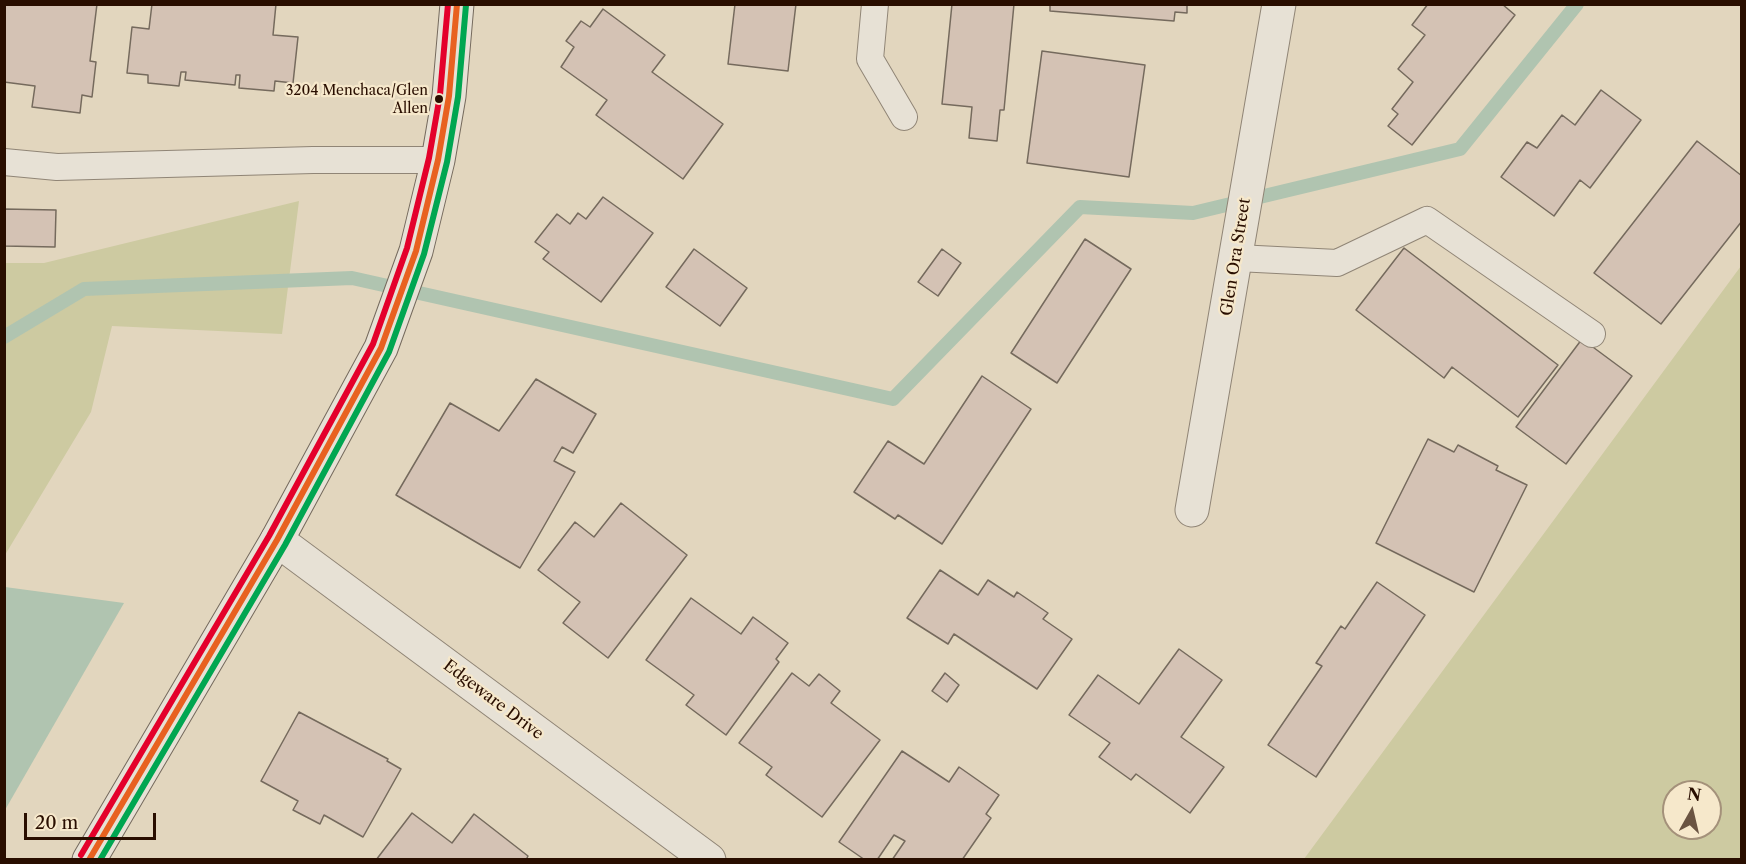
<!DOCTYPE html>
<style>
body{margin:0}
#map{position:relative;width:1746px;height:864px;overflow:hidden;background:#e2d6be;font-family:"Libre Caslon Text",serif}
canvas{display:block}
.frame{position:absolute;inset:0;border:6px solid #290e00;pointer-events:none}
.north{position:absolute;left:1662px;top:780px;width:60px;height:60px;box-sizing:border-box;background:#f6e8cb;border:2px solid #a4917a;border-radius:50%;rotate:8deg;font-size:16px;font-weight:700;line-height:24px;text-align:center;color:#290e00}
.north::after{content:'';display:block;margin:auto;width:21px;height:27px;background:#6a5442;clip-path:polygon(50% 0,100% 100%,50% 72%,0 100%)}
.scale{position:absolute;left:24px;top:813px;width:132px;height:27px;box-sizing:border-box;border:3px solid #290e00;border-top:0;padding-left:8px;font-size:18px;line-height:21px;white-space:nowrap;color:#290e00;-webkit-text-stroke:4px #f6e8cb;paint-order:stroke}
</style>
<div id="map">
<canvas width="1746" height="864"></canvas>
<div class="frame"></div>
<div class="north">N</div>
<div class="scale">20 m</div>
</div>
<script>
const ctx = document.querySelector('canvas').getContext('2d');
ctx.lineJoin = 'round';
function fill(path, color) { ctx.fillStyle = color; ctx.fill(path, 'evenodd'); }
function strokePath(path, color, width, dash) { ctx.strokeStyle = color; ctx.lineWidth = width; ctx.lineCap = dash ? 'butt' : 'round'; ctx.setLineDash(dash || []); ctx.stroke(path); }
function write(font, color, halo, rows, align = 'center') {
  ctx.font = font + ' "Libre Caslon Text",serif'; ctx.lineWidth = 4.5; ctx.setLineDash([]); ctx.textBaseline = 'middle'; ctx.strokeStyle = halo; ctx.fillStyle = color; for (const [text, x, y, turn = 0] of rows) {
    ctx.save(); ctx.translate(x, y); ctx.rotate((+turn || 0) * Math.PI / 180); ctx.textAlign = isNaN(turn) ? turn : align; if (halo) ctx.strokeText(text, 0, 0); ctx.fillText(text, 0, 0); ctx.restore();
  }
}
fill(new Path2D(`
 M299,201l-17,133 -170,-8 -21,86 -86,143v-292h39z
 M1741,266v593h-437zM1674,792h36v36h-36z`), '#cdcaa1');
fill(new Path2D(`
 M5,587l119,16 -119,207 -1,-223z`), '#b0c4b0');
strokePath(new Path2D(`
 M4,337l80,-48 268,-11 541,121 187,-192 113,6 267,-64 117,-145`), '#b0c4b0', 14);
const building = new Path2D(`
 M4,4h93l-7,57 6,1 -4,35 -10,-2 -2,18 -48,-6 3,-21 -31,-4z
 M152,4h124l-3,31 25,2 -5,46 -18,-2 -1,10 -35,-3 1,-13h-4l-1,10 -50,-5 1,-8h-5l-2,14 -31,-3v-8l-21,-2 5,-46 17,2z
 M735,4h61l-8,67 -60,-7z
 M952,4h62l-10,106h-4l-3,31 -28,-3 3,-31 -30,-3z
 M1050,4h137v9l-12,-1 -1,9 -124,-10z
 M1428,4h74l13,11 -103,130 -24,-19 10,-12 -6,-5 21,-27 -15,-13 27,-34 -13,-10z
 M603,9l62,46 -13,17 71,52 -40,55 -87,-64 11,-15 -46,-33 13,-20 -8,-6 15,-20 9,6z
 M1042,51l103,14 -16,112 -102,-14z
 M1601,90l40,30 -51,68 -10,-8 -26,36 -53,-39 26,-35 10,6 25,-33 13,10z
 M1697,141l45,35v45l-81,103 -67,-51z
 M603,197l50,36 -52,69 -58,-43 6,-7 -14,-10 22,-28 13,10 8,-11 8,6z
 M4,209l52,1 -1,37 -51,-1z
 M1085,239l46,30 -74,114 -46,-30z
 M1404,248l154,117 -40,52 -66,-50 -8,11 -88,-68z
 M694,249l53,39 -27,38 -54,-39z
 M942,249l19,14 -23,33 -20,-14z
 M1582,339l50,37 -66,88 -50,-37z
 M982,376l49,33 -89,135 -44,-29 -3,4 -41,-27 34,-51 36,23z
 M536,379l60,35 -23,39 -11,-6 -8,14 21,11 -55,96 -124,-73 54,-92 49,28z
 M1428,439l26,13 4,-7 40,21 -2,4 31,15 -53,107 -98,-49z
 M621,503l66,52 -79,103 -45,-35 17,-21 -42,-32 37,-48 19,15z
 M940,570l38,25 10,-15 26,17 3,-5 31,21 -5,6 29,20 -35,50 -83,-55 -6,10 -41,-26z
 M1377,582l48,33 -109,162 -48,-32 54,-79 -6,-3 25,-37 4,3z
 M691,598l50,36 12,-17 35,26 -12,16 3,3 -53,73 -40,-30 8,-10 -48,-35z
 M1179,649l43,31 -41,57 43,30 -34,46 -54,-39 -5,6 -32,-23 11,-14 -41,-28 29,-40 41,29z
 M792,673l17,13 10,-12 21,17 -9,12 49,37 -58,77 -56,-42 6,-8 -33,-24z
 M945,673l14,12 -12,17 -15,-11z
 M299,712l89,47 -1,2 14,8 -38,68 -39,-22 -4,9 -27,-14 5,-9 -37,-20z
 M902,751l47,31 10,-15 40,28 -13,19 5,4 -29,42h-70l13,-19 -11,-6 -17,25h-12l-26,-18z
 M412,813l40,30 22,-29 54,42 -2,4h-150z`);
fill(building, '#d4c2b4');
strokePath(building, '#756a5d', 1.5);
const lane = new Path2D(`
 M875,4l-5,55 34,58
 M4,162l53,5 256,-7h125
 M1237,258l100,5 90,-43 165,114`);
const street = new Path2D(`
 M1192,510l87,-506
 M277,540l432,320`);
const secondary = new Path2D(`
 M89,860l188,-320 104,-192 35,-97 22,-91 11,-64 8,-92`);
strokePath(lane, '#908576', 28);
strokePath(street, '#908576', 35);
strokePath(secondary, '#756a5d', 35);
strokePath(lane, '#e7e1d5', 26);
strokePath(street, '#e7e1d5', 33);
strokePath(secondary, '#e7e1d5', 33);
strokePath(new Path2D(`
 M89,860l188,-320 104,-192 35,-97 22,-91 11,-64 8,-92`), '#e86120', 6);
strokePath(new Path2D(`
 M100,860l185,-315 104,-193 35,-98 23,-92 11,-65 8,-92`), '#00a651', 6);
strokePath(new Path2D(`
 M81,855l188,-319 104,-192 34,-96 22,-90 11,-63 8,-91`), '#e4002b', 6);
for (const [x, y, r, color] of [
 [439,99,5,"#290e00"]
]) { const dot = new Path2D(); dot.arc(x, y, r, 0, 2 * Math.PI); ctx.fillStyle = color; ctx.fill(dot); strokePath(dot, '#f6e8cb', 2); }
write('14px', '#290e00', '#f6e8cb', [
 ["3204 Menchaca/Glen",428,91],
 ["Allen",428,109]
], 'right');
write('16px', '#290e00', '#f6e8cb', [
 ["Glen Ora Street",1236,257,-81],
 ["Edgeware Drive",493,700,37]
]);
</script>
